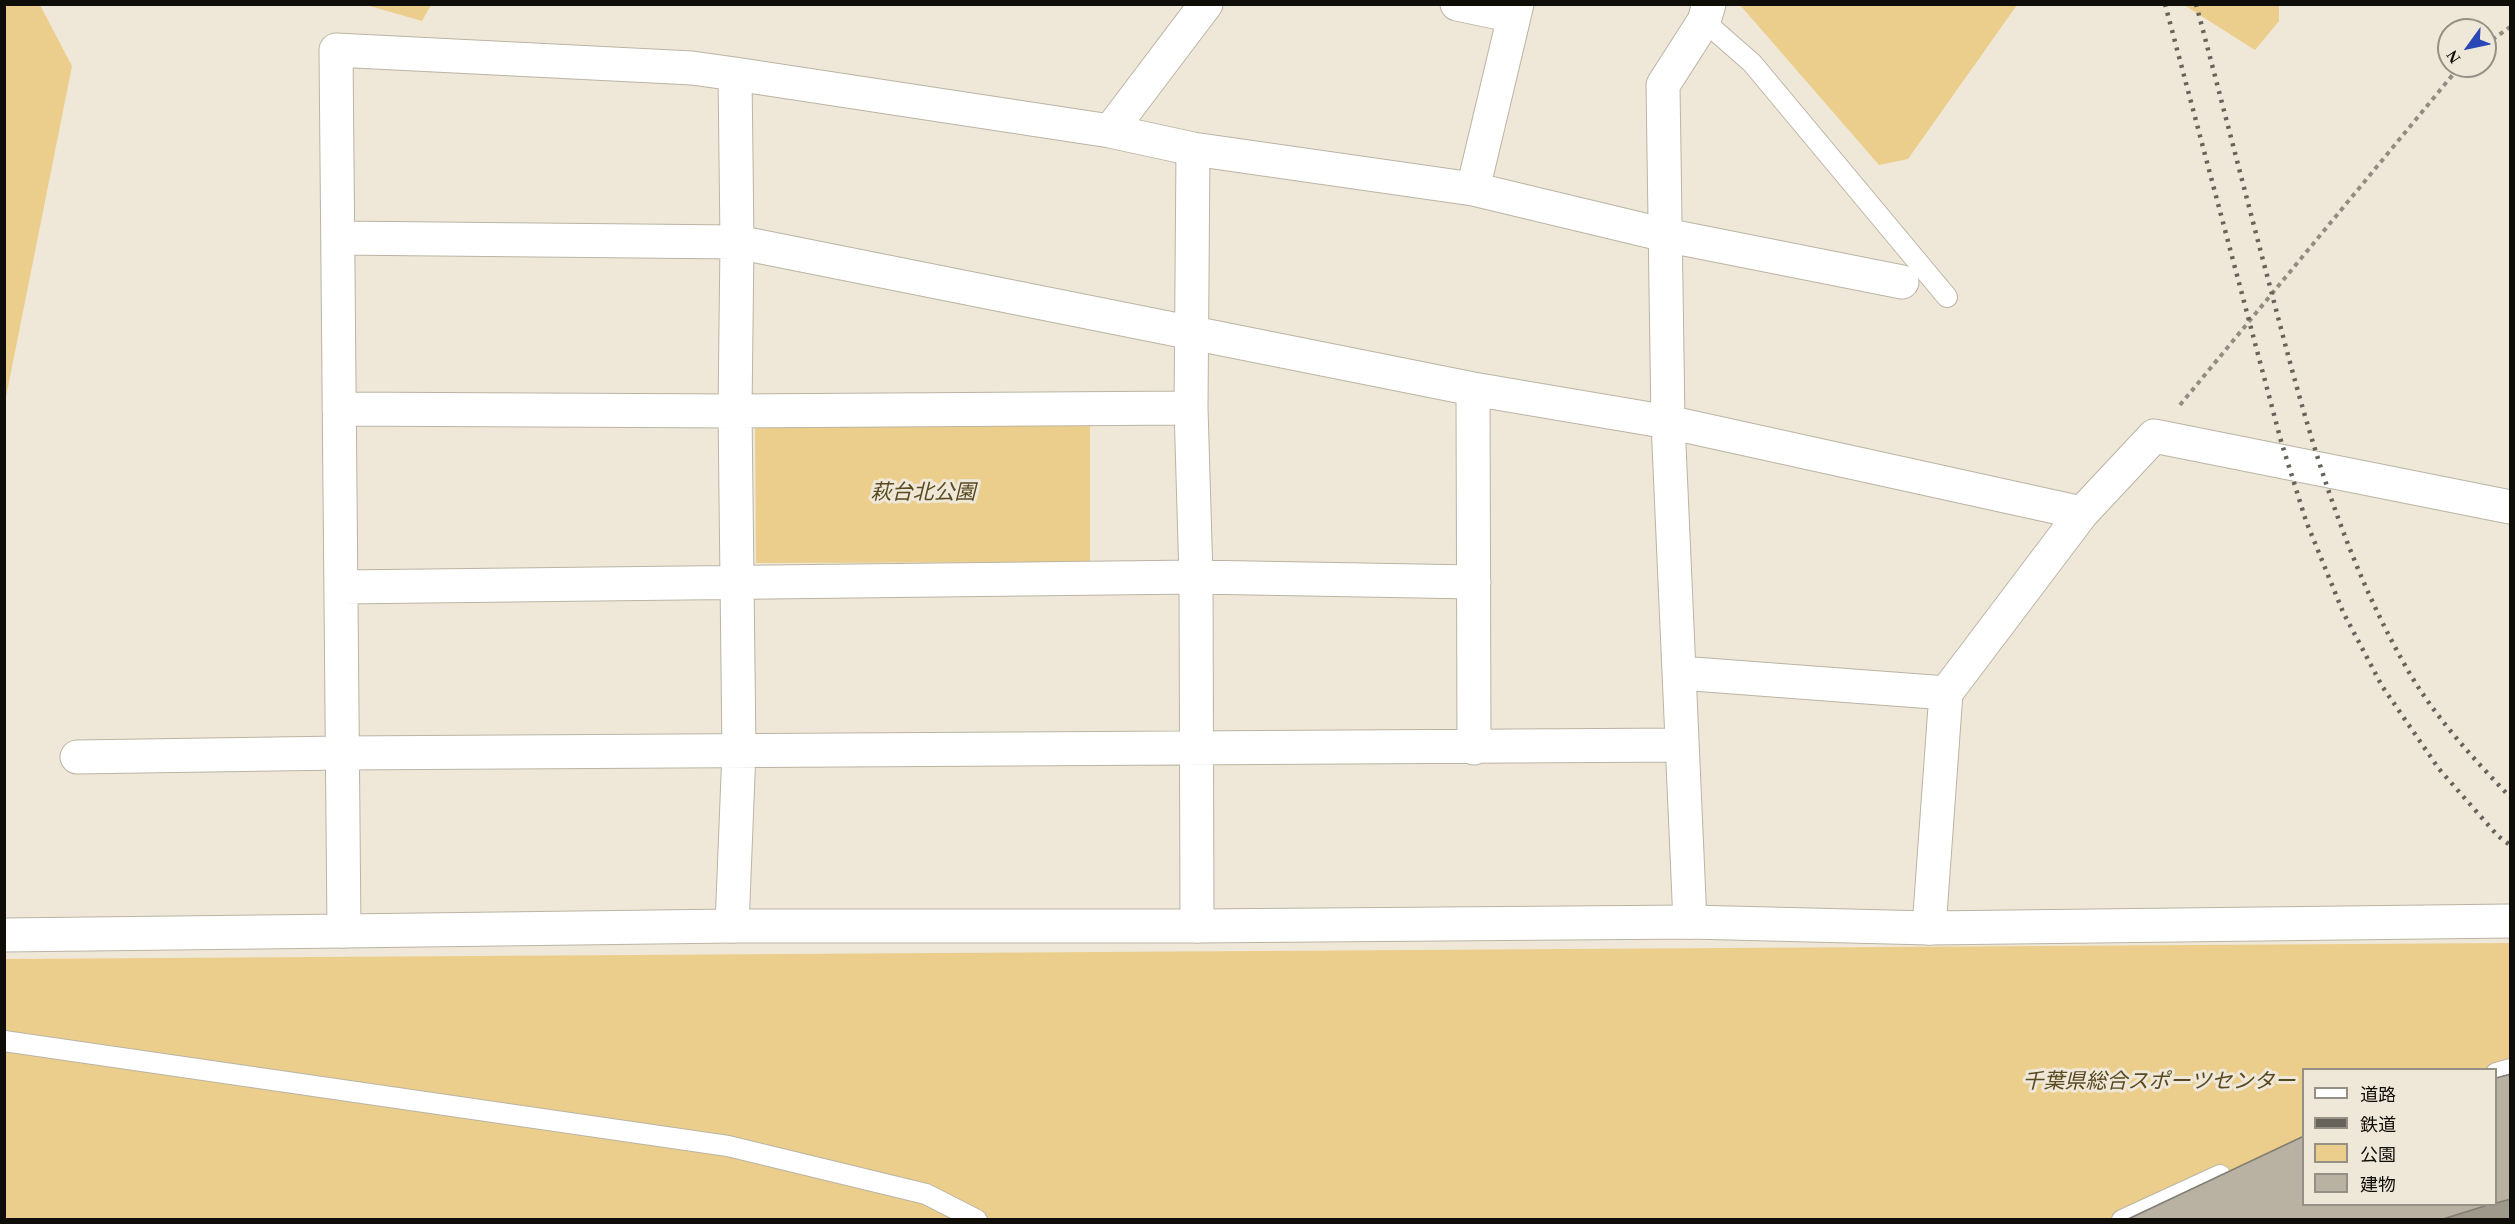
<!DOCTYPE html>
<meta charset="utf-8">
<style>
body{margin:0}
#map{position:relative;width:2515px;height:1224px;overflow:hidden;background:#efe8d8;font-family:"Times New Roman","Noto Sans JP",serif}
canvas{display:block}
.frame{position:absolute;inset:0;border:6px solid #0f0d08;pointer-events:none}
.legend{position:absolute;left:2302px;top:1068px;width:195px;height:138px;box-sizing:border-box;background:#efe8d8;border:2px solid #959085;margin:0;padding:8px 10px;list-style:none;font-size:18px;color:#0f0d08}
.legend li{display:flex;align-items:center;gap:12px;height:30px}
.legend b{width:30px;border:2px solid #959085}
.north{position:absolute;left:2437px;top:18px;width:60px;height:60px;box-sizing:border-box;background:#efe8d8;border:2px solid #959085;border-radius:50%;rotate:237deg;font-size:16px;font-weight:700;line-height:24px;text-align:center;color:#0f0d08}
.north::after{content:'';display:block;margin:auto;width:21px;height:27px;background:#2a47b7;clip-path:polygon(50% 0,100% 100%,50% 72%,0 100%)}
</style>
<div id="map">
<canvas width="2515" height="1224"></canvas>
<div class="frame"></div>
<ul class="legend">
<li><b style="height:8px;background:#fff"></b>道路</li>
<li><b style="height:8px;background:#67635a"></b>鉄道</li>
<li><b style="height:16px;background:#ebce8b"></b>公園</li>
<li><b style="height:16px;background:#b9b2a3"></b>建物</li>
</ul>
<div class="north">N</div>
</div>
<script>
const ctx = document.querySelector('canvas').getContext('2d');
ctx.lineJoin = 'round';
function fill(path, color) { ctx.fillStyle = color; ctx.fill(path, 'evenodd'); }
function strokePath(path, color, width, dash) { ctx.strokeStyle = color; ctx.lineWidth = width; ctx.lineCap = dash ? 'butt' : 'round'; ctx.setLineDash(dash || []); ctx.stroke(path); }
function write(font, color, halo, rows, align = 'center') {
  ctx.font = font + ' "Times New Roman","Noto Sans JP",serif'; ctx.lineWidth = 6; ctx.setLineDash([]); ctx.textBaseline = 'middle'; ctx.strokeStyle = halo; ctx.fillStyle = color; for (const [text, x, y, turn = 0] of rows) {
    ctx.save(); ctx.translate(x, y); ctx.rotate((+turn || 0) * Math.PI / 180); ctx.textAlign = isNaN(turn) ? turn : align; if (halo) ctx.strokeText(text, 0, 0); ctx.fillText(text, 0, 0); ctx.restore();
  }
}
fill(new Path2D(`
 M5,4l35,1 32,61 -67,336z
 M366,5h65l-9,16z
 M1740,5h277l-109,154 -29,6z
 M2184,5h95v16l-24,29z
 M1090,422v140l-334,1 -1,-140z
 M2510,943v276h-2505l-1,-260zM2304,1070h192v134h-192z`), '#ebce8b');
const service = new Path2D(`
 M1704,21l48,42 195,234
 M4,1041l724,105 198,48 51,26
 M2496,1073l14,-4
 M2122,1220l98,-45`);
const minor = new Path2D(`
 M1457,4l57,12
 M1110,131l96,-127
 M1193,149l-2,259 5,169 1,349
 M1473,189l44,-185
 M338,238l399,4 736,147 195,33 414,91
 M1473,389l1,359
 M339,409l396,2 456,-3
 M342,587l854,-10 278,5
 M1680,673l266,20
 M77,757l264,-4 1341,-8
 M1690,922l-22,-500 -5,-337 41,-64 5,-17
 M732,926l7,-175 -4,-340 2,-169 -2,-168
 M1929,928l17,-235 136,-180 72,-77 356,71
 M4,935l340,-4 -8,-881 356,18 43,6 375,57 83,18 280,40 192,46 237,47`);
const tertiary = new Path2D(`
 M344,931l388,-5h465l493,-4 239,6 581,-7`);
strokePath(service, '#bab4a4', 22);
strokePath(minor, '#bab4a4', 35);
strokePath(tertiary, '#bab4a4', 35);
strokePath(new Path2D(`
 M2485,45l25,-18
 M2180,405l280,-339`), '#928d82', 4, [4.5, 4.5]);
strokePath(service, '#fff', 20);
strokePath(minor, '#fff', 33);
strokePath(tertiary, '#fff', 33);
strokePath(new Path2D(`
 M2165,4l116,437 25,80 37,91 39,74 57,83 59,67 12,9
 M2196,4c26,98 51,196 77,294 33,127 67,253 133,369 27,48 66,90 104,130`), '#67635a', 4.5, [3, 6]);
fill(new Path2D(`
 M2511,1074v146h-385l178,-16h192v-126z`), '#9f998c');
const building = new Path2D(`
 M2511,1074v125l-15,4v-125z
 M2304,1136v68h187l-51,16h-314z`);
fill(building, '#b9b2a3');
strokePath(building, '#827d72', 1.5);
write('italic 21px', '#594921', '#efe8d8', [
 ["萩台北公園",923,493],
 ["千葉県総合スポーツセンター",2159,1082]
]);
</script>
